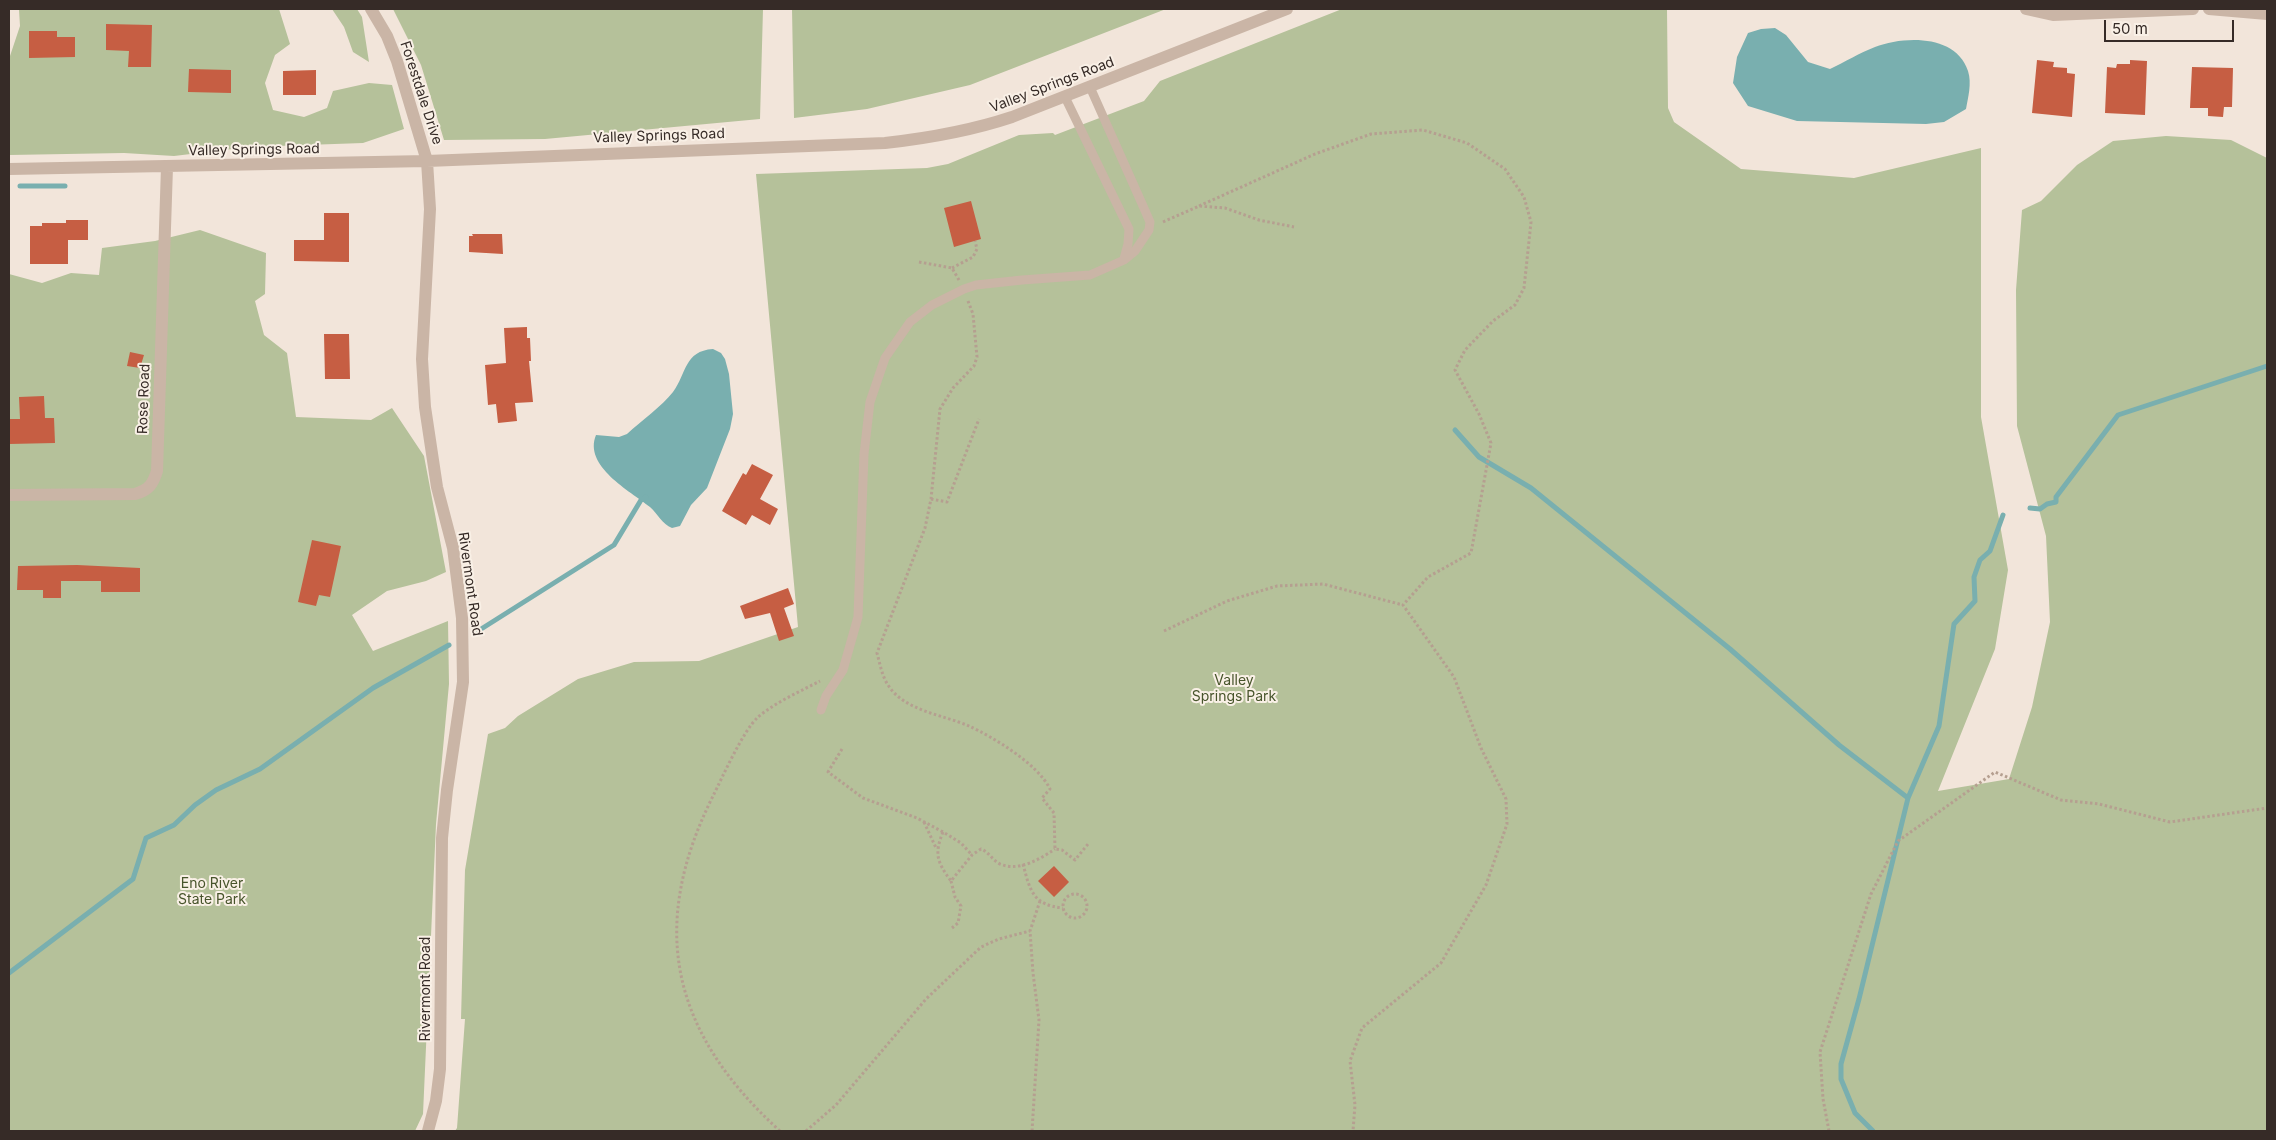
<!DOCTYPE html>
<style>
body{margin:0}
#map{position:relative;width:2276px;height:1140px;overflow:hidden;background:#f2e5da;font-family:Inter,sans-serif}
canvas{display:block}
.frame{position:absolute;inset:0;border:10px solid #362b27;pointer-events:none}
.scale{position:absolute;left:2104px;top:20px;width:130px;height:22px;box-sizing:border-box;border:2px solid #362b27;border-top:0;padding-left:6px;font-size:15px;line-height:18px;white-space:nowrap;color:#362b27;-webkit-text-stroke:4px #f9f0e6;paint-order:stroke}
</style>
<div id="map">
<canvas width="2276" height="1140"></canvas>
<div class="frame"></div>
<div class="scale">50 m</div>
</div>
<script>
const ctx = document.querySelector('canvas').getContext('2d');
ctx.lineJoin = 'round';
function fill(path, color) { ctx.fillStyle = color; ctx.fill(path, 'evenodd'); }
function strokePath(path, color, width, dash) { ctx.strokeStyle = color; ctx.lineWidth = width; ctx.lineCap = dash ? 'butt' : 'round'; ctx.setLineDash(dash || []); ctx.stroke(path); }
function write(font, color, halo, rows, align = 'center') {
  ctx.font = font + ' Inter,sans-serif'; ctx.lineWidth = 4; ctx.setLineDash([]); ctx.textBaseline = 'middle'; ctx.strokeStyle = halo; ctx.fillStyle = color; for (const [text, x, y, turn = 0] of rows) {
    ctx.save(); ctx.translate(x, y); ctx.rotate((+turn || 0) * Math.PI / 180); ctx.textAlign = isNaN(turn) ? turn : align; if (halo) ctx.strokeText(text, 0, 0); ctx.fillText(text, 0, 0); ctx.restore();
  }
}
fill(new Path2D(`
 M19,9h260l11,35 -15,11 -10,28 8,27 31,7 23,-9 6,-17 36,-8 23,2 12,44 -41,14 -114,4 -75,9 -50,-3 -115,2v-96l11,-33z
 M332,9h25l5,8 7,45 -16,-10 -9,-25z
 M393,9h370l-3,110 -215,20 -101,1 -23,-75z
 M792,9h374l-196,76 -103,24 -73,9z
 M1342,9h325l1,99 6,14 67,47 113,9 127,-30v269l27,153 -13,79 -57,142 71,-12 23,-72 18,-85 -4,-86 -29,-110 -1,-136 6,-80 19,-9 36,-36 36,-24 53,-5 65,4 36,18v973h-1812l2,-3 8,-109h-4l4,-149 23,-136 17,-6 13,-12 60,-37 56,-17 65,-1 99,-34 -42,-453 171,-6 21,-4 71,-29 34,-2 2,2 89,-34 16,-20z
 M200,230l66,23 -1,41 -10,7 9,34 23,18 9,64 75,3 21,-12 32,48 22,116 -20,9 -39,10 -35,24 21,36 75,-30 1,63 -13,140 -13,290 -8,17h-406v-857l33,9 29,-10 28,2 3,-27 53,-7z`), '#b5c19a');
fill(new Path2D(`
 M1775,28l11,7 22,27 22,7c15,-7 29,-16 45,-22 29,-11 81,-13 93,24 4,12 0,27 -2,38l-22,13 -18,2 -129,-3 -49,-15 -15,-23 4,-26 11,-24 13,-4z
 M713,349l8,4 4,6 4,15 4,40 -3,15 -23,59 -16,17 -11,21 -8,2c-10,-4 -14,-14 -22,-21 -20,-16 -67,-41 -54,-72l23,2 8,-3c14,-13 35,-28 46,-42 14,-19 11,-41 40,-43z`), '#79afaf');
strokePath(new Path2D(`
 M20,186h45
 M1455,430l24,27 52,31 199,161 109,96 69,53
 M2030,508l10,1 7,-5 9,-2v-5l62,-82 149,-49
 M478,631l136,-86 27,-45 5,-3
 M9,973l124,-94 13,-41 28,-13 21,-20 21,-15 44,-21 113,-81 76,-43
 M1873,1131l-18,-18 -14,-34v-15l18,-65 49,-201 31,-72 15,-102 21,-23 -1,-24 6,-17 10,-9 13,-36`), '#79afaf', 5);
fill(new Path2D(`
 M106,24l46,1 -1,42h-23l1,-16 -23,-1z
 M29,31h28v6h18v20l-46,1z
 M2037,60l17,2 -1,5 14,1v5l8,1 -3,43 -40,-4z
 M2130,60l17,1 -2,54 -40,-2 2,-46 9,1 1,-4h13z
 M2192,67l41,1 -1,39h-8l-1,10 -15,-1v-8h-18z
 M189,69l42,1v23l-43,-1z
 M316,70v25h-33v-24z
 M971,201l10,38 -27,8 -10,-39z
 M324,213h25v49l-55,-1v-21h30z
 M66,220h22v20h-20v24h-38v-38h12v-3h24z
 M472,234h30l1,20 -34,-2v-16h4z
 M527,327v11h3l1,23h-2l4,41 -18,1 2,18 -19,2 -2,-19 -8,1 -3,-40 21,-2 -2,-35z
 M324,334h25l1,45h-25z
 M130,352l14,3 -4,13 -13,-2z
 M44,396l1,22h9l1,25 -46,1v-25h11l-1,-22z
 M752,464l21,11 -13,24 18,10 -8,16 -18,-10 -6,10 -24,-14 21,-38 3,2z
 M312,540l29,6 -11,51 -11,-2 -3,11 -18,-4z
 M77,565l63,3v24h-39v-11h-40v17h-18v-8h-26l1,-24z
 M788,588l6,16 -10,4 10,28 -15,5 -9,-28 -25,6 -5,-13z
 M1054,866l15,16 -15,15 -16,-16z`), '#c65e43');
strokePath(new Path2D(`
 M1199,206l116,-52 56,-20 52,-4 44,13 38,26 19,28 7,25 -7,66 -9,17 -22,16 -28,29 -10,20 24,44 12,29 -20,110 -43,24 -25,28 51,72 27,71 25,51 1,25 -21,61 -45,78 -79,65 -12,33 5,44 -2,26
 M1163,222l36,-16 26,2 34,12 35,7
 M919,262l33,6 7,12
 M952,268l21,-11 4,-8 -2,-8
 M968,301l5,13 4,43 -3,9 -21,22 -13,21 -9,90 -6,29 -48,125c3,11 5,23 11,32 16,26 56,30 81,41 24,11 69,38 81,63l-8,9 12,15 1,36 7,1 13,10 13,-16
 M931,499l16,3 32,-83
 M1164,631l63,-30 50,-15 46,-2 80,21
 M842,749l-14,23 35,26 54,20 26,14 18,11 11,12
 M924,822l12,26
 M943,832c-9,22 -6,30 8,49l21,-26 9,-6c8,3 11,11 19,15 19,8 40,-5 55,-15
 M1023,864c7,27 10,41 40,44
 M951,881l4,16 6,9 -3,17 -6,5
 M1063 906a12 12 0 1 1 24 0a12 12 0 1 1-24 0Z
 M780,1131c-108,-98 -133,-203 -67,-335 10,-20 30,-65 45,-79 18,-15 41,-25 62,-36
 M806,1131l30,-26 90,-106 55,-52 18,-8 31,-8
 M1032,1131l7,-111 -6,-47 -3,-42 10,-30
 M1829,1131l-6,-32 -3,-47 51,-158 27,-53 97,-69 66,28 38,4 71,18 97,-14`), '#b59f90', 3, [2.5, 2.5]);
strokePath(new Path2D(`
 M1065,97l64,132 -1,15 -4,15
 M821,710l5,-14 17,-26 15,-53 6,-163 6,-52 15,-44 25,-36 22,-17 32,-16 12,-4 46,-5 68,-5 34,-15 11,-9 14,-21 1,-8 -7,-16 -53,-119`), '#cab5a6', 9);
strokePath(new Path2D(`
 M371,9l16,27 10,25 30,100 3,48 -8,150 3,48 12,80 16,61 9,70 1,64 -16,108 -5,48 -2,231 -4,32 -8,30
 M2026,9l27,6 140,-6
 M2209,9l58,5
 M9,169l418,-8 458,-18c45,-5 85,-12 127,-26l275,-108
 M9,495l126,-1c14,-4 18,-10 22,-23l10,-304`), '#cab5a6', 12);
write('14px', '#362b27', '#f9f0e6', [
 ["Valley Springs Road",1052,85,-21],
 ["Forestdale Drive",421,93,72],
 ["Valley Springs Road",659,136,-2],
 ["Valley Springs Road",254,150,-1],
 ["Rose Road",144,399,-88],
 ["Rivermont Road",470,584,82],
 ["Rivermont Road",426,989,-90]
]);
write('14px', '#47542b', '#f9f0e6', [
 ["Valley",1234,681],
 ["Springs Park",1234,697],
 ["Eno River",212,884],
 ["State Park",212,900]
]);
</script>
